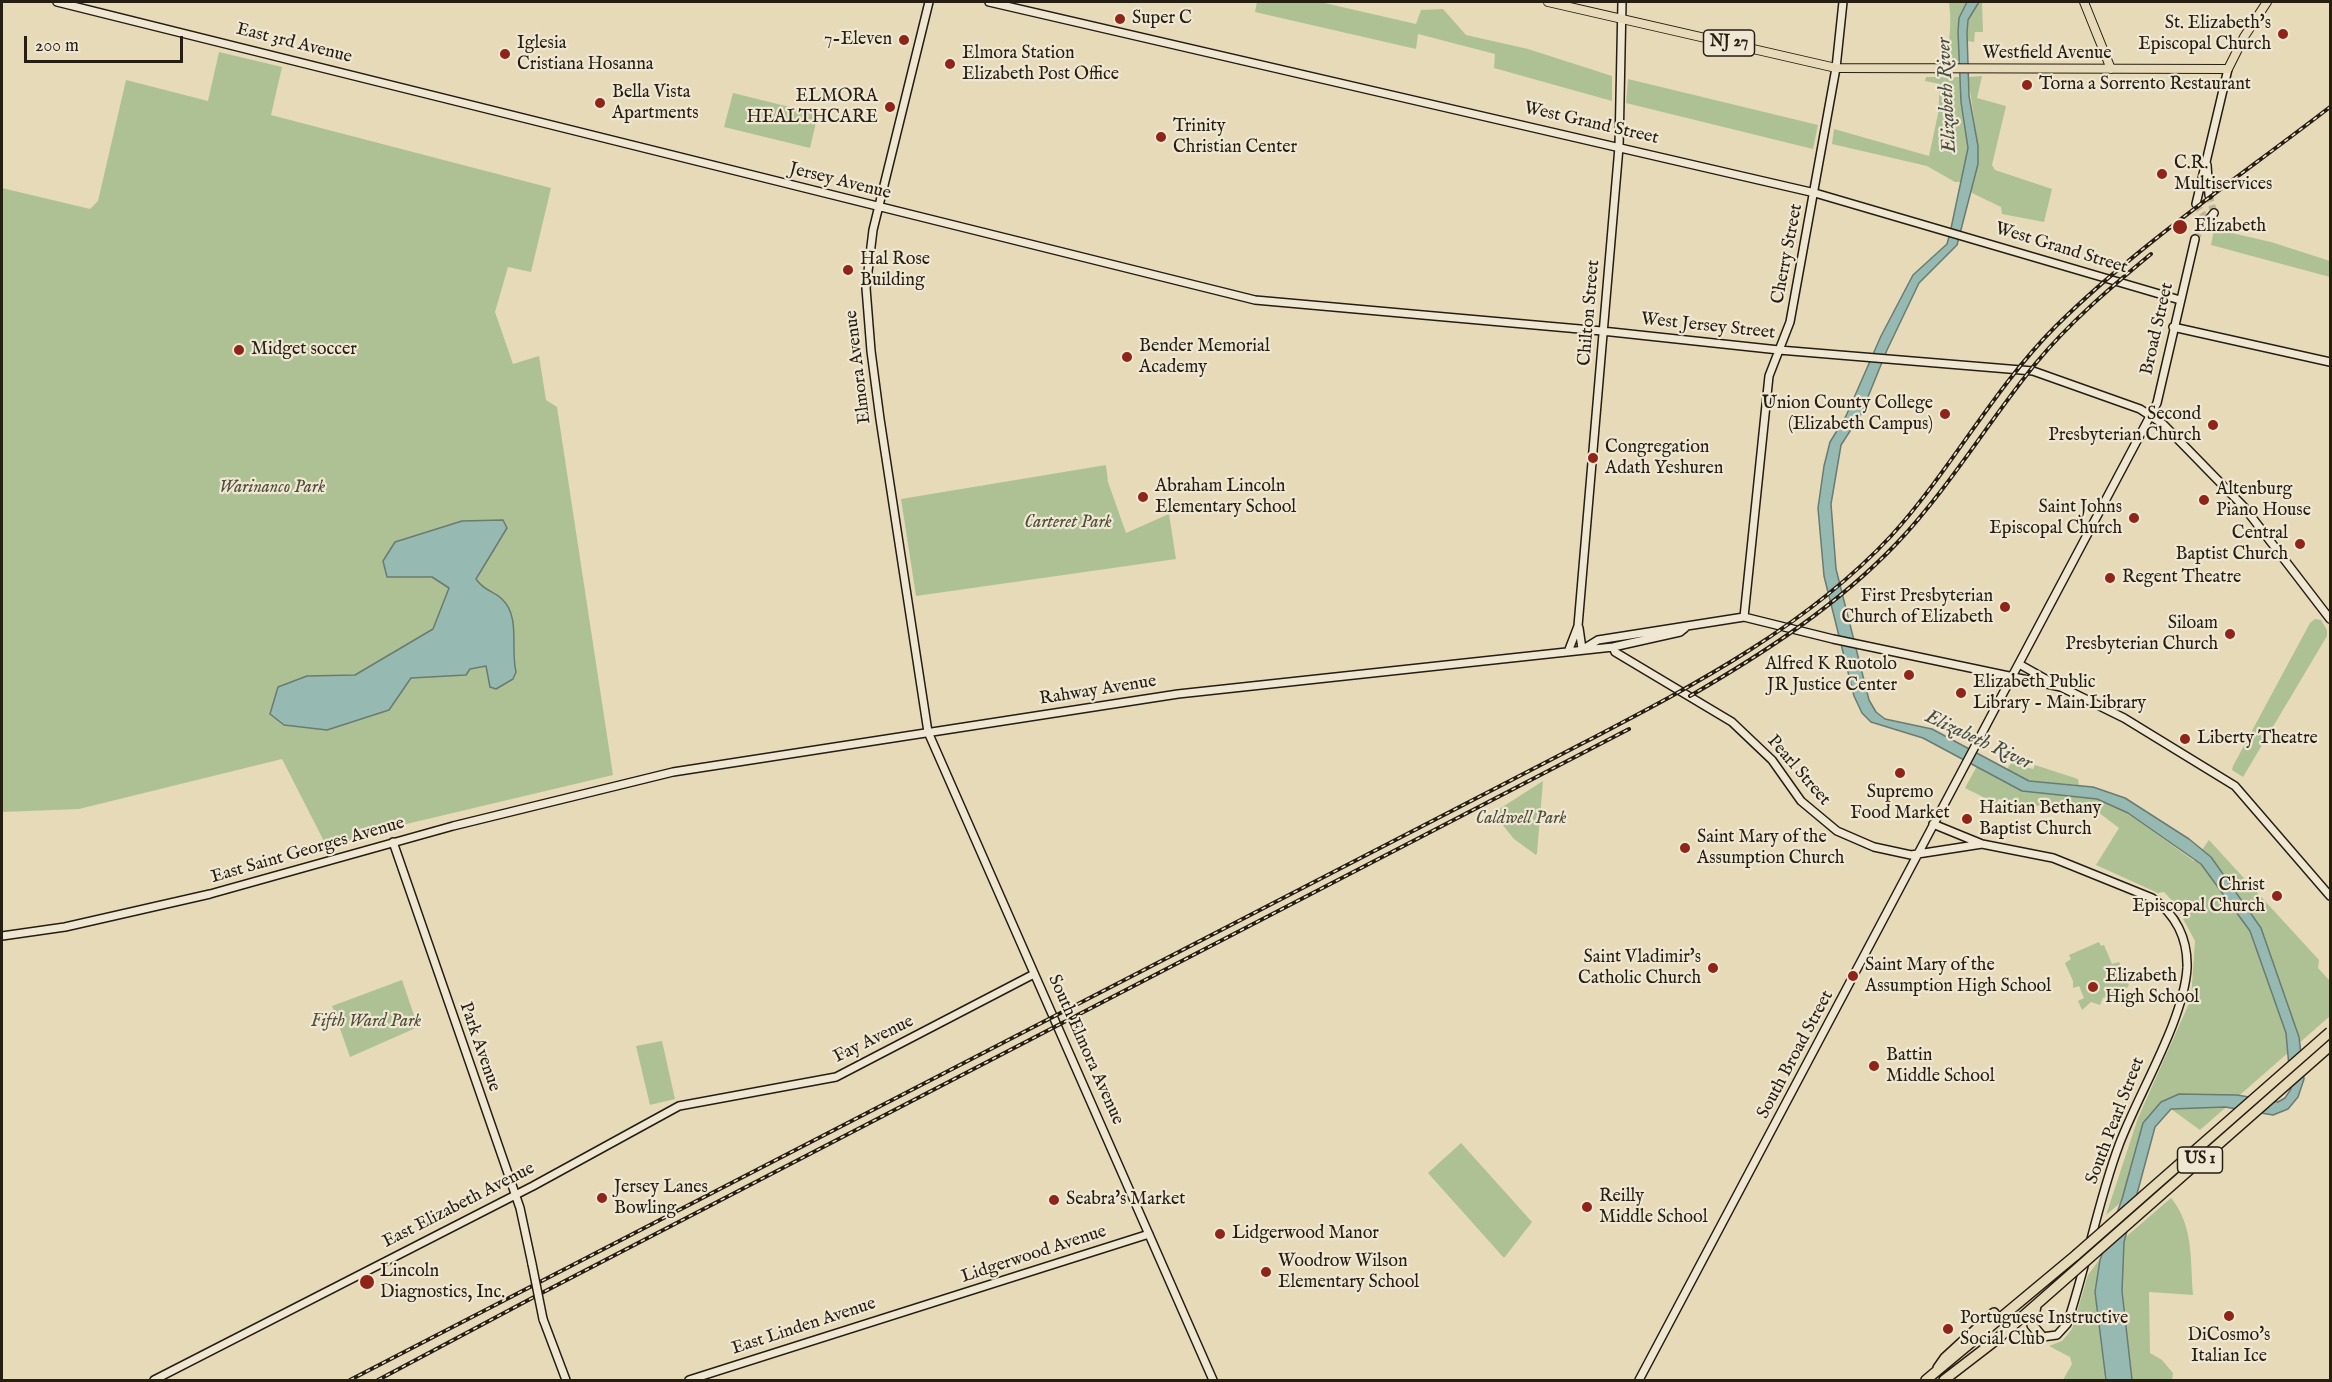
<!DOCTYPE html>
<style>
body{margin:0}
#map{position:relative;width:2332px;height:1382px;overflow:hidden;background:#e6dab9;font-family:"IM FELL English",serif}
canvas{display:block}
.frame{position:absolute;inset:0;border:3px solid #261d13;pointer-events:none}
.scale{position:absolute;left:24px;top:36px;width:159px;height:27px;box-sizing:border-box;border:3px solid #261d13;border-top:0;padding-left:8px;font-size:18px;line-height:21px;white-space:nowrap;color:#261d13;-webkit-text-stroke:4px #efe7d2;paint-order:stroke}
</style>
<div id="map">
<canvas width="2332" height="1382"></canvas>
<div class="frame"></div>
<div class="scale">200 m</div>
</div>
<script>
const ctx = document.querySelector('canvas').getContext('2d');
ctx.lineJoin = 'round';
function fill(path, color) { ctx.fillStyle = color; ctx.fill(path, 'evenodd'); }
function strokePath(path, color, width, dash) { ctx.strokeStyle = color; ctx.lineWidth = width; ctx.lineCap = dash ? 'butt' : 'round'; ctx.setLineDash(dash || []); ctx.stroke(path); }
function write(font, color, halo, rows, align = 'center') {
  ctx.font = font + ' "IM FELL English",serif'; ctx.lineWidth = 4.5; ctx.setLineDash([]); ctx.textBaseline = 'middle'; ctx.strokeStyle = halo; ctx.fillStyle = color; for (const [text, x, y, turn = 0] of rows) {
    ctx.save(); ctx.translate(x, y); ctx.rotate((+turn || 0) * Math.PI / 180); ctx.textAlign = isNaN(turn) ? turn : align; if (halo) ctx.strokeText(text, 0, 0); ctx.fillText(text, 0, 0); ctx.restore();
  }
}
fill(new Path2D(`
 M1257,2h63l96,22 5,-14 22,-1 23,26 62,14 84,27v25l-118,-33 1,-14 -77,-20 -2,15 -161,-37z
 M1953,2h14l-8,16v43h-12c2,-20 5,-38 2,-58z
 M1979,2h3l1,30h-8l-1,10 -7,-1 1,-20z
 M219,52l63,15 -11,48 280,73 -20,84 -23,-5 -13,45 18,52 26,-8 7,44 11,7 56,368 -215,51 -67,21h-4l-45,-88 -203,50 -77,3v-624l88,21 8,-8 28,-121 82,21z
 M1982,76l-5,22 29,8 -14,59 3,5 57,19 -8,33 -42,-8 -1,-7 -31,-15 8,-28v-18l-10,-69z
 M1926,77h33l9,71 -6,34h-7l-28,-16 -95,-22 2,-15 95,27 9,-42 2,-30 -15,-3z
 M1628,79l190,46 -5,24 -187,-46z
 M733,93l85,21 -8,34 -86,-21z
 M2214,229l57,13 59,19v16l-119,-32z
 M1106,465l2,17 18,51 43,-19 7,45 -260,37 -15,-97z
 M2315,619l6,1 6,10v6l-84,141 -11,-7 1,-4 77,-143z
 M2011,763l22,6 2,-4 43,14 1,6 -50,-4 -22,-12z
 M1977,766l45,25 75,8 31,14 66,48 15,-21 110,120 -1,8 12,13v35l-130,114 -29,-21 -16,18 -13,48 -16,23 -20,17 32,-97 53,-119 4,-58 -20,-37 -11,-12 -6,1 -62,-28 23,-37 -21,-16 -14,-5 -7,8 -21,-11 -13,-2 -4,4 -41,-7 -1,5 -32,-16z
 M1543,781l-6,72 -1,2 -22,-16 -21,-26z
 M2099,942l2,4 3,-1 8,19 7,-2 10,23 -5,6 -21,7 -3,7 -9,-3 -9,8 -4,-9 6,-3 -5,-12 -6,2v-7l-8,-18 6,-4 -2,-4z
 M402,980l16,47 -68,30 -18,-51z
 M662,1041l13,58 -25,6 -14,-59z
 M1461,1143l71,79 -28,36 -76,-85z
 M2171,1198c23,28 19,61 22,97l-44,-3 1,61 12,7 11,13 -1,7h-109l9,-16 -2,-7 -21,-11 13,-5 10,-12 16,-54 11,-15z`), '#aec194');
const water = new Path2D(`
 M1967,2h12l-11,18 -1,13 2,63 9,50v18l-21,81 -38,38 -32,67 -26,64 -20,31 -10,59 5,65 33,131 7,12 9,7 47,10 97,52 64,6 32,11 64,41 22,18 50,71 38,109 5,42 -6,18 -10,12 -15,6 -48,-8 -54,2 -16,18 -31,115 -2,49 10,89h-26l-11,-88 5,-32 22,-61 21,-76 18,-21 18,-8 58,1 41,7 7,-4 6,-9 -5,-56 -36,-102 -49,-67 -73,-51 -31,-14 -75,-8 -99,-53 -52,-16 -9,-9 -8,-17 -30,-120 -6,-68 6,-42 6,-24 16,-26 35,-80 32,-61 34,-31 3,-11 18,-85 -7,-46 -3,-70 1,-14z
 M503,520l4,8 -31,51c9,13 17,11 26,20 19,18 8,50 14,73l-3,7 -17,10 -6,-2 -4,-21 -16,3 -4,6 -55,3 -22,32 -62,20 -43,-5 -14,-11 8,-27 29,-11 48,-1 78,-46 16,-41 -17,-11h-45l-4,-16 12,-19 67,-21z`);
fill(water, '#96bab2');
strokePath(water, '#697b72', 1.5);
strokePath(new Path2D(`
 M2209,195l5,18
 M2196,204l10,15
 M2195,239l9,-13`), '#c0b498', 7, [7, 3.5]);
const secondary = new Path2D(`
 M57,2l1198,298 347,31 177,19 254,21 107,38 23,15 81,83 86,112
 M929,2l-56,228 -7,58 5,63 9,68 48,313 285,648
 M989,2l826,191 365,107
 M2207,165l2,30
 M2196,204l32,-135
 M2204,226l10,-13
 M2173,327l157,35
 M1744,617l25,-241 21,-54 46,-254 7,-66
 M1579,628l3,21
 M1613,647l2,5 117,70 40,38 29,41 36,30 37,16 37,8 71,-11
 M1585,648l13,-8 146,-23 89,22 228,48 63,31 111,68 95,110
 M1568,652l10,-26 41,-479 3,-145
 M2019,664l32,18
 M1933,824l49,20 71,14 99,40c24,16 36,41 35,70 -3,52 -49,126 -68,177 -22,59 -32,120 -52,179l-10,11 -15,2
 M393,842l127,366 12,56
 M2,936l63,-9 145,-33 243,-68 220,-54 505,-78 435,-47 67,-15 5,-4
 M543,1319l23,61
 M154,1380l379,-194 146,-80 157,-29 198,-103
 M689,1380l460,-146
 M1639,1380l518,-977 38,-164`);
const primary = new Path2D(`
 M1548,2l288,66 392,1 16,-32 23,-35
 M2084,2l27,67`);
const highway = new Path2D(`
 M2036,1306l-4,19 10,12
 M1938,1368l7,-10 49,-45
 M1926,1380l150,-125
 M1944,1380l52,-40 75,-66`);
strokePath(secondary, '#261d13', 10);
strokePath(primary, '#261d13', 10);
strokePath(highway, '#261d13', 12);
strokePath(secondary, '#efe7d2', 7);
strokePath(primary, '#e6dab9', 8);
strokePath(highway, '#e6dab9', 9);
const rail = new Path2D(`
 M1690,696c74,-43 147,-90 207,-153 52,-55 91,-121 139,-180 34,-41 74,-75 115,-109
 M350,1380l1239,-640c107,-56 218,-114 302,-204 60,-66 102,-147 165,-210 83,-82 182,-148 274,-219
 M378,1380l156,-83 1095,-568`);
strokePath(rail, '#261d13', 4);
strokePath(rail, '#efe7d2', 1.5, [4.5]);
const secondaryBridge = new Path2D(`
 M532,1264l11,55`);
const highwayBridge = new Path2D(`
 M2076,1255l254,-223
 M2071,1274l259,-228`);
strokePath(secondaryBridge, '#261d13', 10, []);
strokePath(highwayBridge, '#261d13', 12, []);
strokePath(secondaryBridge, '#efe7d2', 7);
strokePath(highwayBridge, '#e6dab9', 9);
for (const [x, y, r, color] of [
 [1120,19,6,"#8f2418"],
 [2283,34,6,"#8f2418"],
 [904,40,6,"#8f2418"],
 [505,54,6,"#8f2418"],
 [950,64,6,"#8f2418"],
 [2027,85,6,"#8f2418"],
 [600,103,6,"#8f2418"],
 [890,107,6,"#8f2418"],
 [1161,137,6,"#8f2418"],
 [2162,174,6,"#8f2418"],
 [2180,227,8,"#8f2418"],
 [848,270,6,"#8f2418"],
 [239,350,6,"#8f2418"],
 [1127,357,6,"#8f2418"],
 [1945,414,6,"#8f2418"],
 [2213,425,6,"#8f2418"],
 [1593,458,6,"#8f2418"],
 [1143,497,6,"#8f2418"],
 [2204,500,6,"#8f2418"],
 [2134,518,6,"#8f2418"],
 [2300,544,6,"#8f2418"],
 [2110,578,6,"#8f2418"],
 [2005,607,6,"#8f2418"],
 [2230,634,6,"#8f2418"],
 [1909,675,6,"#8f2418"],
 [1961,693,6,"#8f2418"],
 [2185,739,6,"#8f2418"],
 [1900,773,6,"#8f2418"],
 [1967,819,6,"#8f2418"],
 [1685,848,6,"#8f2418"],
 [2277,896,6,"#8f2418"],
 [1713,968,6,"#8f2418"],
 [1853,976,6,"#8f2418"],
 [2093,987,6,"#8f2418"],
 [1874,1066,6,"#8f2418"],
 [602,1198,6,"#8f2418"],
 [1054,1200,6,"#8f2418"],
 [1587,1207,6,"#8f2418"],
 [1220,1234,6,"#8f2418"],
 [1266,1272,6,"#8f2418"],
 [367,1282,8,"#8f2418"],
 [2229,1316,6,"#8f2418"],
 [1948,1329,6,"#8f2418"]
]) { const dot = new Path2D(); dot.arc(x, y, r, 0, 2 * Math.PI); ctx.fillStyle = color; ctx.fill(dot); strokePath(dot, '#efe7d2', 2); }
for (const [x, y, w] of [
 [1729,43,51],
 [2200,1160,45]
]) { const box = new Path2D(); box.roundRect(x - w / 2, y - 13, w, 26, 4.5); ctx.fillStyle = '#efe7d2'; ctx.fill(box); strokePath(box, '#261d13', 1.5); }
write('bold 16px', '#261d13', null, [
 ["NJ 27",1729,43],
 ["US 1",2200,1160]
]);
write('18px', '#261d13', '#efe7d2', [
 ["Super C",1132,19],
 ["St. Elizabeth's",2271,24,"right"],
 ["Episcopal Church",2271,45,"right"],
 ["7-Eleven",892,40,"right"],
 ["Iglesia",517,44],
 ["Cristiana Hosanna",517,65],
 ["Elmora Station",962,54],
 ["Elizabeth Post Office",962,75],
 ["Torna a Sorrento Restaurant",2039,85],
 ["Bella Vista",612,93],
 ["Apartments",612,114],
 ["ELMORA",878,97,"right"],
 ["HEALTHCARE",878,118,"right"],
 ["Trinity",1173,127],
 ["Christian Center",1173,148],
 ["C.R.",2174,164],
 ["Multiservices",2174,185],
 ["Elizabeth",2194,227],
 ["Hal Rose",860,260],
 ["Building",860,281],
 ["Bender Memorial",1139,347],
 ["Academy",1139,368],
 ["Midget soccer",251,350],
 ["Union County College",1933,404,"right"],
 ["(Elizabeth Campus)",1933,425,"right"],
 ["Second",2201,415,"right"],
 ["Presbyterian Church",2201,436,"right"],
 ["Congregation",1605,448],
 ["Adath Yeshuren",1605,469],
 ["Abraham Lincoln",1155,487],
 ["Elementary School",1155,508],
 ["Altenburg",2216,490],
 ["Piano House",2216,511],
 ["Saint Johns",2122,508,"right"],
 ["Episcopal Church",2122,529,"right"],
 ["Central",2288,534,"right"],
 ["Baptist Church",2288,555,"right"],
 ["Regent Theatre",2122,578],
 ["First Presbyterian",1993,597,"right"],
 ["Church of Elizabeth",1993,618,"right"],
 ["Siloam",2218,624,"right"],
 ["Presbyterian Church",2218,645,"right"],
 ["Alfred K Ruotolo",1897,665,"right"],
 ["JR Justice Center",1897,686,"right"],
 ["Elizabeth Public",1973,683],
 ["Library - Main Library",1973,704],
 ["Liberty Theatre",2197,739],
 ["Supremo",1900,793,"center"],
 ["Food Market",1900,814,"center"],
 ["Haitian Bethany",1979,809],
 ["Baptist Church",1979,830],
 ["Saint Mary of the",1697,838],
 ["Assumption Church",1697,859],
 ["Christ",2265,886,"right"],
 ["Episcopal Church",2265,907,"right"],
 ["Saint Vladimir's",1701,958,"right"],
 ["Catholic Church",1701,979,"right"],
 ["Saint Mary of the",1865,966],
 ["Assumption High School",1865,987],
 ["Elizabeth",2105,977],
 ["High School",2105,998],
 ["Battin",1886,1056],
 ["Middle School",1886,1077],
 ["Jersey Lanes",614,1188],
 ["Bowling",614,1209],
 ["Reilly",1599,1197],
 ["Middle School",1599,1218],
 ["Seabra's Market",1066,1200],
 ["Lidgerwood Manor",1232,1234],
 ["Woodrow Wilson",1278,1262],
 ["Elementary School",1278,1283],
 ["Lincoln",380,1272],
 ["Diagnostics, Inc.",380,1293],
 ["Portuguese Instructive",1960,1319],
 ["Social Club",1960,1340],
 ["DiCosmo's",2229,1336,"center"],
 ["Italian Ice",2229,1357,"center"]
], 'left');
write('18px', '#261d13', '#efe7d2', [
 ["East 3rd Avenue",294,44,14],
 ["Westfield Avenue",2047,54],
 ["West Grand Street",1591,124,13],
 ["Jersey Avenue",840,182,14],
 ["West Grand Street",2061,249,17],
 ["Cherry Street",1788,254,-79],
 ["Chilton Street",1590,313,-85],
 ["West Jersey Street",1708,327,6],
 ["Broad Street",2158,329,-77],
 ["Elmora Avenue",859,367,-97],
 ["Rahway Avenue",1098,691,-9],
 ["Pearl Street",1798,771,49],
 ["East Saint Georges Avenue",308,851,-16],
 ["Fay Avenue",874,1040,-26],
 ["Park Avenue",479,1047,71],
 ["South Elmora Avenue",1085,1050,66],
 ["South Broad Street",1796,1055,-62],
 ["South Pearl Street",2116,1121,-69],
 ["East Elizabeth Avenue",459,1206,-27],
 ["Lidgerwood Avenue",1034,1255,-18],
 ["East Linden Avenue",804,1327,-18]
]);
write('italic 18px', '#4f4e3a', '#efe7d2', [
 ["Warinanco Park",272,488],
 ["Carteret Park",1068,523],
 ["Caldwell Park",1521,819],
 ["Fifth Ward Park",366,1022]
]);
write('italic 20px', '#484c43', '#efe7d2', [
 ["Elizabeth River",1948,95,-93],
 ["Elizabeth River",1978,741,25]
]);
</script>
